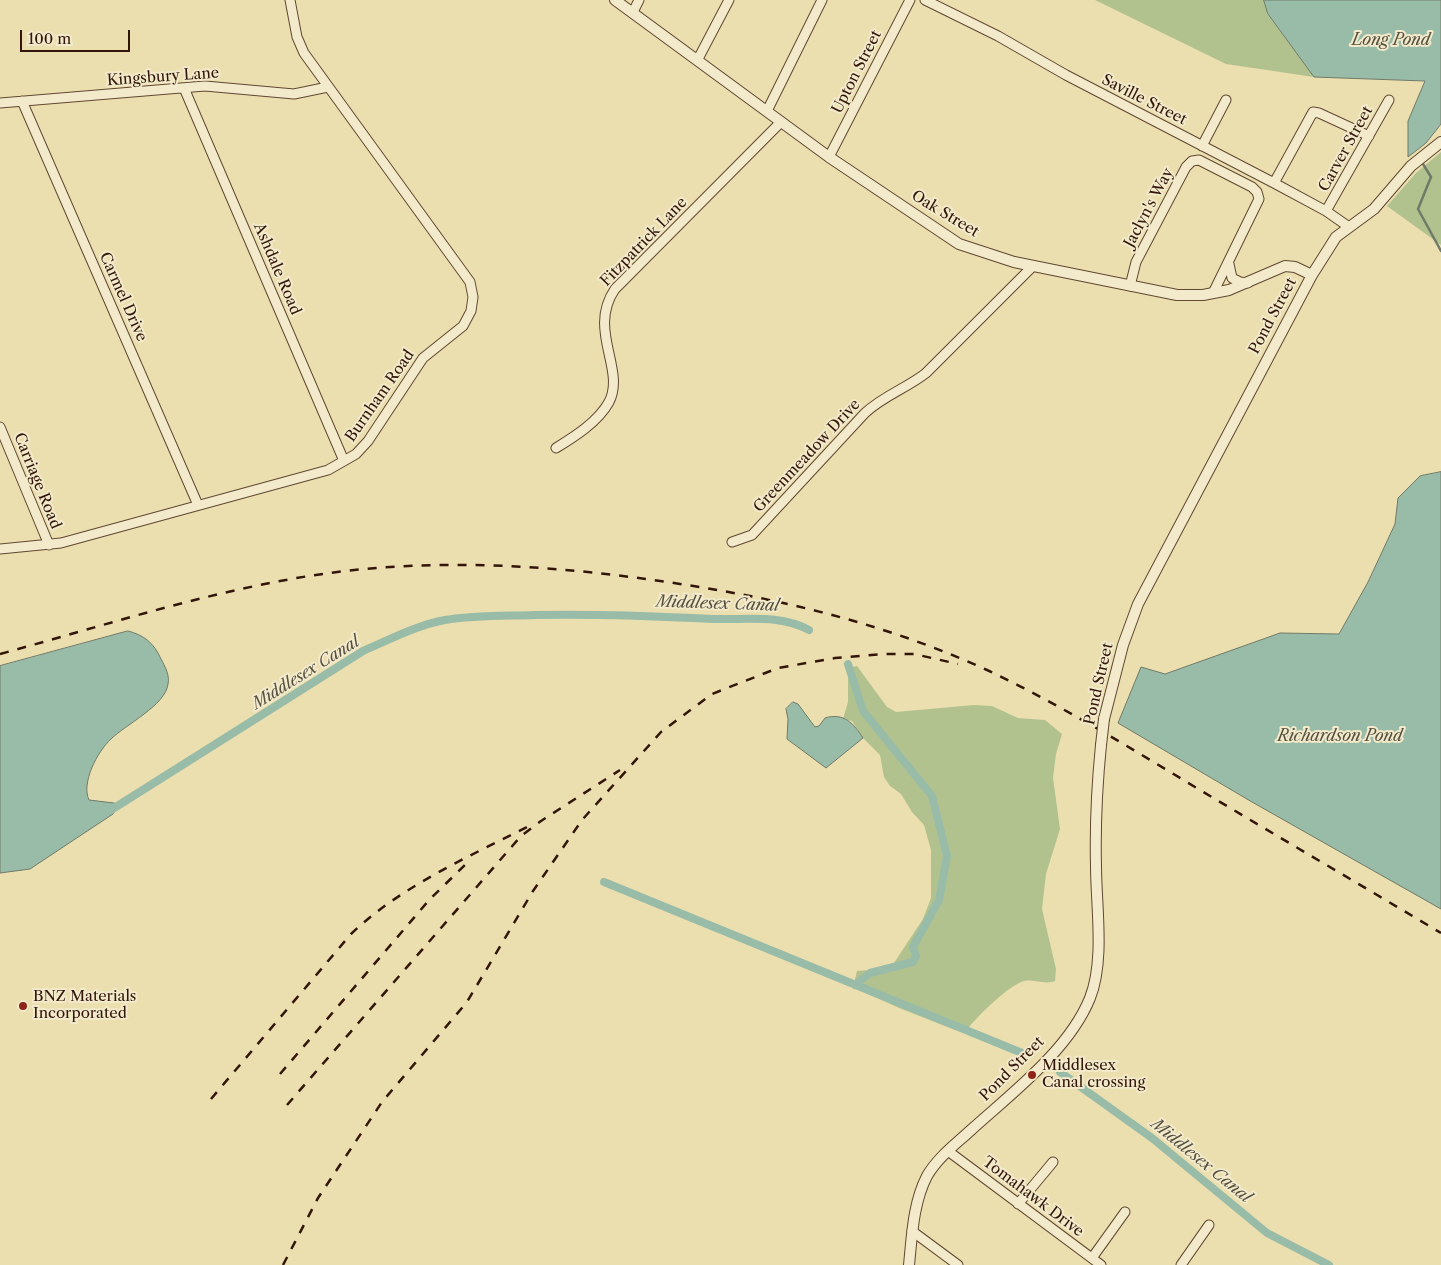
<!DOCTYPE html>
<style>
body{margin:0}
#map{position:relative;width:1441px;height:1265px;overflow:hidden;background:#ebdeaf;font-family:"Libre Caslon Text",serif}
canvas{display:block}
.scale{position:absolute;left:20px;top:30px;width:110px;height:22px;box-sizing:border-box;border:2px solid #321609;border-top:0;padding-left:6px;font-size:15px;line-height:18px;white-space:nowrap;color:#321609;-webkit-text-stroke:4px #f2eacb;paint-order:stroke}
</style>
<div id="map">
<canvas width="1441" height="1265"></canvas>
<div class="scale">100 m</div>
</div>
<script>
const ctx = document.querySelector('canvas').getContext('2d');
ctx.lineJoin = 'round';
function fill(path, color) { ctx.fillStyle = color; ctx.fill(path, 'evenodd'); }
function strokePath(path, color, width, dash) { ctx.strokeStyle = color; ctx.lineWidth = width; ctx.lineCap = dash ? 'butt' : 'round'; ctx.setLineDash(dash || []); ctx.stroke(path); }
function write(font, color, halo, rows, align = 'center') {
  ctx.font = font + ' "Libre Caslon Text",serif'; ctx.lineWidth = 4; ctx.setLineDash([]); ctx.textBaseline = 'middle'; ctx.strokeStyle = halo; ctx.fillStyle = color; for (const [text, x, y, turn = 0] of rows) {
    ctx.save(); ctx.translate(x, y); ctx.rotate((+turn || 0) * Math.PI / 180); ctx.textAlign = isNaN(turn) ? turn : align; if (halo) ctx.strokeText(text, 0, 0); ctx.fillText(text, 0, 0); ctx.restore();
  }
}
fill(new Path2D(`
 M1095,0h169l4,14 46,63 -88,-13z
 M1441,152v93l-54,-39 29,-33z
 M857,666l30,41 9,5 78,-7 18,1 26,12 27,2 17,14 -6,20 -3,24 7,51 -14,45 -4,35 14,60 -1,12c-11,4 -20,-2 -31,0 -15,4 -45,34 -55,46l-12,3 -12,-4 -46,-18 -46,-21 4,-16 13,-1 24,-7 29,-44 8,-21v-48l-7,-25 -12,-13 -11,-18 -11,-8 -6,-9 -4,-22 -17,-17 -11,-17 -9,-2 5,-17v-34z`), '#b2c28f');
const water = new Path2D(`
 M1264,0h177v124l-15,19 -18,14v-36l17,-40 -111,-4 -46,-63z
 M1441,472v437l-189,-107 -134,-79 23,-56 24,7 115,-41 59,1 29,-52 27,-58 3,-26 22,-22z
 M128,631c16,4 26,12 33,28 4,7 9,17 7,25 -2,21 -43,41 -57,55 -14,13 -30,44 -22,61l25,3 4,2 -5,9 -83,55 -30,4v-207z
 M793,702l5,2 17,23 4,-1 6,-8c19,-6 29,6 38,20l-37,30 -39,-29 1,-20 -2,-10z`);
fill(water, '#99bca8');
strokePath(water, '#707a68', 1);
strokePath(new Path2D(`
 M1423,164l8,13 -13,32 23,42`), '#707a68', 2.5);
strokePath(new Path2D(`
 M848,664l15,47 69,85 15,60 -8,44 -26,47 3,9 -3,6 -43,11 -15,12
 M111,810l252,-159c26,-11 54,-26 82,-31 29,-5 61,-4 90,-5 60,-1 119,1 178,4 33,1 67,-5 96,11
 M604,882l423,173
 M1060,1072l92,66 115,95 62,32`), '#99bca8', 8);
const minor = new Path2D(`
 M925,0l73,36 68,39 208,108 52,28 23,16
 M633,12l6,-12
 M698,59l31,-59
 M184,88l160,373
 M22,101l176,404
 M0,103l205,-17 89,8 34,-7
 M767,111l55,-111
 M1202,146l24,-46
 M829,157l81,-157
 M1274,183l39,-71 6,1 50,23
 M1326,211l63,-111
 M1229,264l3,14 8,4 8,1
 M1130,286l6,-24 50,-95 6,-6 7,-1 53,27 5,5 2,7 -46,94
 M0,427l49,118
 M556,448c18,-11 42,-26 53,-46 17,-33 -22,-72 6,-113l166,-167
 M732,542l20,-7 113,-122c18,-17 42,-25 61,-40l107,-107
 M0,549l61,-6 267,-73 28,-16 12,-13 55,-83 40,-32 8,-15 2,-14 -3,-15 -166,-229 -7,-16 -7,-37
 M948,1151l153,114
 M1018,1204l35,-42
 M912,1231l46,34
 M1092,1258l33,-46
 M1181,1265l28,-40`);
const tertiary = new Path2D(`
 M615,0l214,157 130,87 55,18 163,33h26l26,-5 56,-24 10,1 17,8
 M1104,719l19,-74 15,-41 174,-329 24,-38 38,-28 37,-43 30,-24
 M909,1265c3,-29 4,-62 18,-89 11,-19 29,-32 44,-46 41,-37 98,-80 119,-132 15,-38 6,-92 6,-132 -1,-41 1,-81 5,-121`);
strokePath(minor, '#604832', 11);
strokePath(tertiary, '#604832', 12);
strokePath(minor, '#f2eacb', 9);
strokePath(tertiary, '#f2eacb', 10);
strokePath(new Path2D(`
 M0,654c114,-31 227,-69 345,-83 105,-12 211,-5 315,10 113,16 222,41 327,89 72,34 140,76 208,117 82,49 164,97 246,146
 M280,1074l150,-175 35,-34
 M211,1099l140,-165c49,-47 115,-76 176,-107
 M287,1105l234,-269 20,-15 79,-51
 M283,1265l35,-67 64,-96 85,-100 66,-111 49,-71 79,-88 51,-38 66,-26 57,-10 50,-4h29l44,10`), '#321609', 2.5, [9, 9]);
const tertiaryBridge = new Path2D(`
 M1101,745l3,-26`);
strokePath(tertiaryBridge, '#604832', 12, []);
strokePath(tertiaryBridge, '#f2eacb', 10);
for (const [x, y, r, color] of [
 [23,1006,5,"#8f2418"],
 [1032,1075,5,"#8f2418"]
]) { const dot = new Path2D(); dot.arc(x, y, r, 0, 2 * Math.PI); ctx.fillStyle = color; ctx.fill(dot); strokePath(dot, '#f2eacb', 2); }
write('15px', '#321609', '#f2eacb', [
 ["Upton Street",857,72,-63],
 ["Kingsbury Lane",163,77,-4],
 ["Saville Street",1144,100,27],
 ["Carver Street",1346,149,-61],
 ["Jaclyn's Way",1149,208,-62],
 ["Oak Street",945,214,31],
 ["Fitzpatrick Lane",644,242,-46],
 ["Ashdale Road",277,269,67],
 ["Carmel Drive",123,297,66],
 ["Pond Street",1273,316,-62],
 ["Burnham Road",380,396,-55],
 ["Greenmeadow Drive",807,456,-47],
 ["Carriage Road",37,481,68],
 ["Pond Street",1099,684,-77],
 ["Pond Street",1012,1069,-45],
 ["Tomahawk Drive",1033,1197,37]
]);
write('15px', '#321609', '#f2eacb', [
 ["BNZ Materials",33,997],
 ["Incorporated",33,1014],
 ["Middlesex",1042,1066],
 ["Canal crossing",1042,1083]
], 'left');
write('italic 16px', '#565041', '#f2eacb', [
 ["Long Pond",1391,40],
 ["Middlesex Canal",718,604,2],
 ["Middlesex Canal",306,673,-32],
 ["Richardson Pond",1340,736],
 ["Middlesex Canal",1201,1161,39]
]);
</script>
